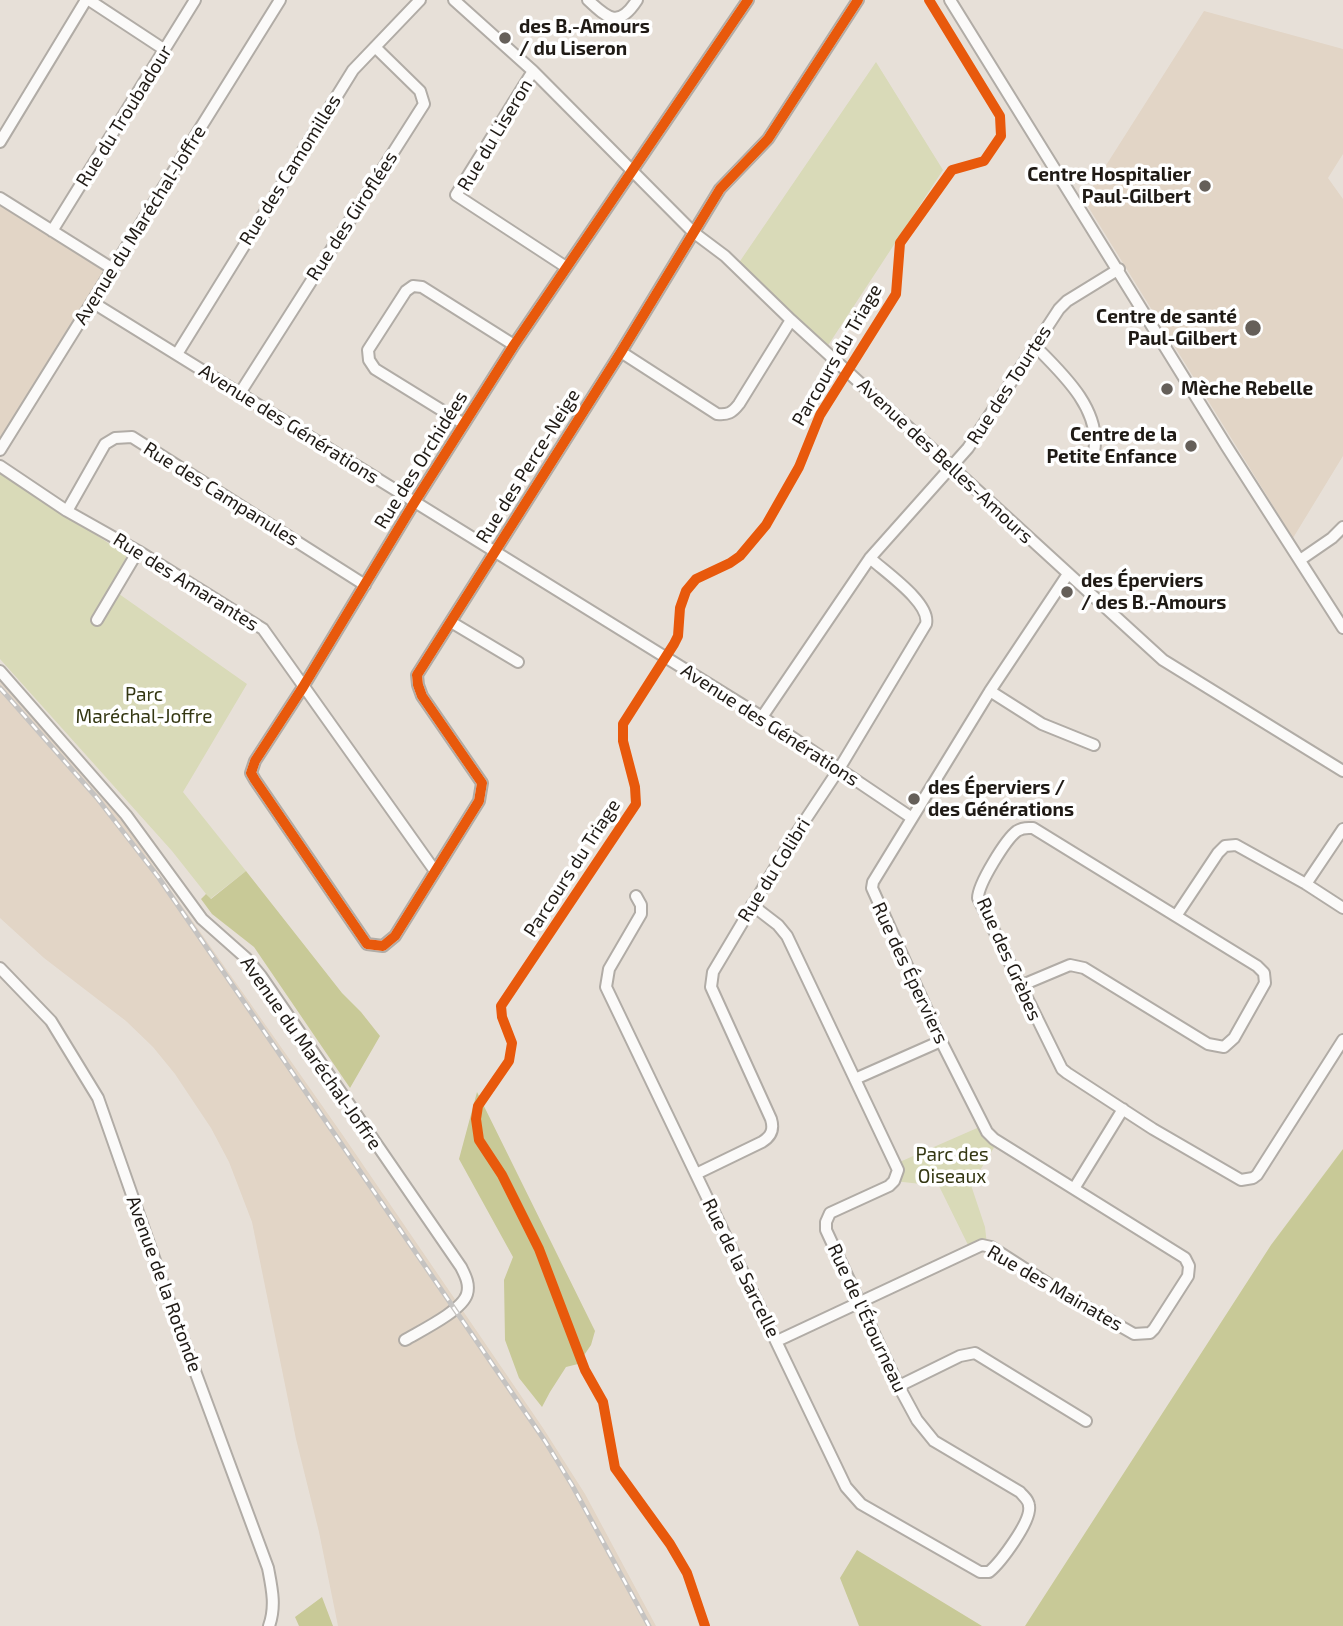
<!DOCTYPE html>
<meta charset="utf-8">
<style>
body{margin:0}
canvas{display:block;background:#e7e0d8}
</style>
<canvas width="1343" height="1626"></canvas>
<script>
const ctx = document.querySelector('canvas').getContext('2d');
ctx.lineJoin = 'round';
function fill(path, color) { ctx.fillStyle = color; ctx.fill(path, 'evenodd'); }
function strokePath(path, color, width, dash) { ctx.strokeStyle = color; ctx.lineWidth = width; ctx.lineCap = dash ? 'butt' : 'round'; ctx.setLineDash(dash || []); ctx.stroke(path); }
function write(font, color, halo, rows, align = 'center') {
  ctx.font = font + ' "Exo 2",sans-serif'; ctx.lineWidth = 7; ctx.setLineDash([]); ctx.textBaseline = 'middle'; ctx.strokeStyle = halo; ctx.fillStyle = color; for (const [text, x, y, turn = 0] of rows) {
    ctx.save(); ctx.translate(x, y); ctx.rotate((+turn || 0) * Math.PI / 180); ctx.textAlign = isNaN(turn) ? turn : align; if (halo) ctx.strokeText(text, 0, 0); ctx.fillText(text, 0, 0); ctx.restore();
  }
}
fill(new Path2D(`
 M1204,11l139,38v105l-15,24 15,21v257l-50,82 -209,-338z
 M0,198l113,71 -113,182z
 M0,682l123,140 219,312 201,294 42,66 71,132h-318l-19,-94 -23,-93 -44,-217 -23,-60 -18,-34 -36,-54 -22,-27 -27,-26 -82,-63 -44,-40z`), '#e2d5c6');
fill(new Path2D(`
 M876,62l67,108 -118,180 -89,-83z
 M0,473l127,82 -15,34 135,95 -64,108 63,79 -36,28 -38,-48 -172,-192z
 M984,1125l14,16 -27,44 14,42 2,18 -17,4 -31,-63 -45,-5 1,-17z`), '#d9dab8');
fill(new Path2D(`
 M246,871l96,122 19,19 19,24 -30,52 -96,-141 -42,-33 -11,-15 5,-5 5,5z
 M477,1092l118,239 -4,14 -13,19 -12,3 -16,25 -8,15 -23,-29 -14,-38 -1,-60 9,-23 -54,-98z
 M1343,1149v477h-318l246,-381z
 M857,1550l125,76h-123l-19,-48z
 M322,1597l11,29h-34l-4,-9z`), '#c8c997');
const minor = new Path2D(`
 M89,0l76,50
 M454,0l79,71 160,161 32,24 66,64 372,340 180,111
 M588,0c20,19 31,28 49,0
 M748,0l-234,345 -100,158 -111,184 -48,74 -4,12 4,7 112,164 16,2 12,-10 84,-135 3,-18 -60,-87 -4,-11 -1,-10 204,-323 99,-163 48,-50 90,-139
 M950,0l277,447 116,181
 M533,71l-77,124 110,72
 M0,142l86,-142
 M0,198l113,71
 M52,231l143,-231
 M92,302l670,415 150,101
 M1035,346c27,27 67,64 59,106
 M621,352l96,62c11,1 15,-1 22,-10l52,-84
 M177,354l176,-284 67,-70
 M240,393l184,-289 -4,-13 -45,-44
 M464,424l-89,-55 -6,-9 -1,-10 38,-59 7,-5 9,1 92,58
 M0,450l280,-450
 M0,466l67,45 71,40 125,78 172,242
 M67,511l38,-67 10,-6 17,-1 233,148
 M1300,560l32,-22 11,-11
 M97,620l41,-69
 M451,622l67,40
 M0,671l126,144 76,104 44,39 15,18 200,291c4,8 9,17 6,27 -5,17 -47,37 -62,46
 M990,691l52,33 52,21
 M762,717l108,-159 98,-110 91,-139 8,-8 52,-32
 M1306,884l37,-55
 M636,896l5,9v9l-32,55 -3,18 240,500 15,17 119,68h9c11,-9 43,-51 40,-66 0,-6 -5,-9 -9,-14l-86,-51 -17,-21 -20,-37 -71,-153v-8l4,-9 59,-27 5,-5 4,-11 -111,-234 -9,-11 -26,-20
 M1176,916l42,-63 7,-7 11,-1 70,39 37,24
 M0,968l51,53 47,77 74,211 96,259c4,21 8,38 1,58
 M1020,986l50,-21 14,3 124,76 16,3 10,-9 31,-55 -1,-10 -7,-7 -224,-138c-6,0 -10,-1 -16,3 -11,8 -39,53 -39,67l84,171 5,4 86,56 88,51 12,-2 4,-3 86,-135
 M855,1079l86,-38
 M696,1174l66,-32c10,-6 12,-13 9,-23l-60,-132 2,-15 75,-126 51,-77 87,-145c5,-21 -41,-52 -56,-66
 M1075,1187l48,-78
 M777,1341l205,-96 9,2 73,47 70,40 16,-1 4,-4 34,-53 1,-10 -4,-8 -191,-119 -7,-7 -46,-91 -69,-153 1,-6 117,-191 78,-117
 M899,1386l61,-30 15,-3 111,68`);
strokePath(minor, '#b1aca6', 14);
strokePath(minor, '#fbfaf9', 10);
const rail = new Path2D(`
 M0,688l97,110 62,80 386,563 27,44 77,141`);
strokePath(rail, '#c5c3c1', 5);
strokePath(rail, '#fff', 2.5, [8]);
strokePath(new Path2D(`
 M748,0l-234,345 -100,158 -111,184 -48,74 -4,12 4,7 112,164 16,2 12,-10 84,-135 3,-18 -60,-87 -4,-11 -1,-10 204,-323 99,-163 48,-50 90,-139
 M705,1626l-18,-53 -17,-29 -55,-76 -12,-66 -18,-32 -46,-121 -37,-74 -23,-35 -3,-21 2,-13 31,-45 3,-18 -10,-26 -1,-11 135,-202 -1,-17 -12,-46v-17l51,-80 4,-8 2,-28 6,-17 10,-12 34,-16 10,-7 26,-31 33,-58 21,-52 76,-121 4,-51 52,-73 32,-9 17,-25 -1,-20 -71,-116`), '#e8590c', 10);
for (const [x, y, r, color] of [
 [505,38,7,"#655f59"],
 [1205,186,7,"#655f59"],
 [1253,328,9,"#655f59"],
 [1167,389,7,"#655f59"],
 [1191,446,7,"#655f59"],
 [1067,592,7,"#655f59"],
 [914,799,7,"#655f59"]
]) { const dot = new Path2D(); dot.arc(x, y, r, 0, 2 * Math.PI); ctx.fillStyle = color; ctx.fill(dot); strokePath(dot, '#fff', 2.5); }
write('bold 19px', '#1f1a15', '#fff', [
 ["des B.-Amours",519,27],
 ["/ du Liseron",519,49],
 ["Centre Hospitalier",1191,175,"right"],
 ["Paul-Gilbert",1191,197,"right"],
 ["Centre de santé",1237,317,"right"],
 ["Paul-Gilbert",1237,339,"right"],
 ["Mèche Rebelle",1181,389],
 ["Centre de la",1177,435,"right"],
 ["Petite Enfance",1177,457,"right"],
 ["des Éperviers",1081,581],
 ["/ des B.-Amours",1081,603],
 ["des Éperviers /",928,788],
 ["des Générations",928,810]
], 'left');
write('19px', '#1f1a15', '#fff', [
 ["Rue du Troubadour",124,116,-58],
 ["Rue du Liseron",495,135,-59],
 ["Rue des Camomilles",290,170,-58],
 ["Rue des Giroflées",352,216,-57],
 ["Avenue du Maréchal-Joffre",140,225,-58],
 ["Parcours du Triage",837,355,-60],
 ["Rue des Tourtes",1009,385,-57],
 ["Avenue des Générations",289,424,32],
 ["Rue des Orchidées",421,460,-58],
 ["Avenue des Belles-Amours",945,461,43],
 ["Rue des Perce-Neige",528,466,-58],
 ["Rue des Campanules",221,494,32],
 ["Rue des Amarantes",186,582,32],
 ["Avenue des Générations",770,725,33],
 ["Parcours du Triage",572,868,-57],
 ["Rue du Colibri",774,870,-58],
 ["Rue des Grèbes",1009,959,66],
 ["Rue des Éperviers",910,973,65],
 ["Avenue du Maréchal-Joffre",311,1053,55],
 ["Rue de la Sarcelle",741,1268,64],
 ["Avenue de la Rotonde",164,1284,70],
 ["Rue des Mainates",1055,1288,30],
 ["Rue de l'Étourneau",867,1318,65]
]);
write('19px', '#343712', '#fff', [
 ["Parc",144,695],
 ["Maréchal-Joffre",144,717],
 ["Parc des",952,1155],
 ["Oiseaux",952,1177]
]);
</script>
